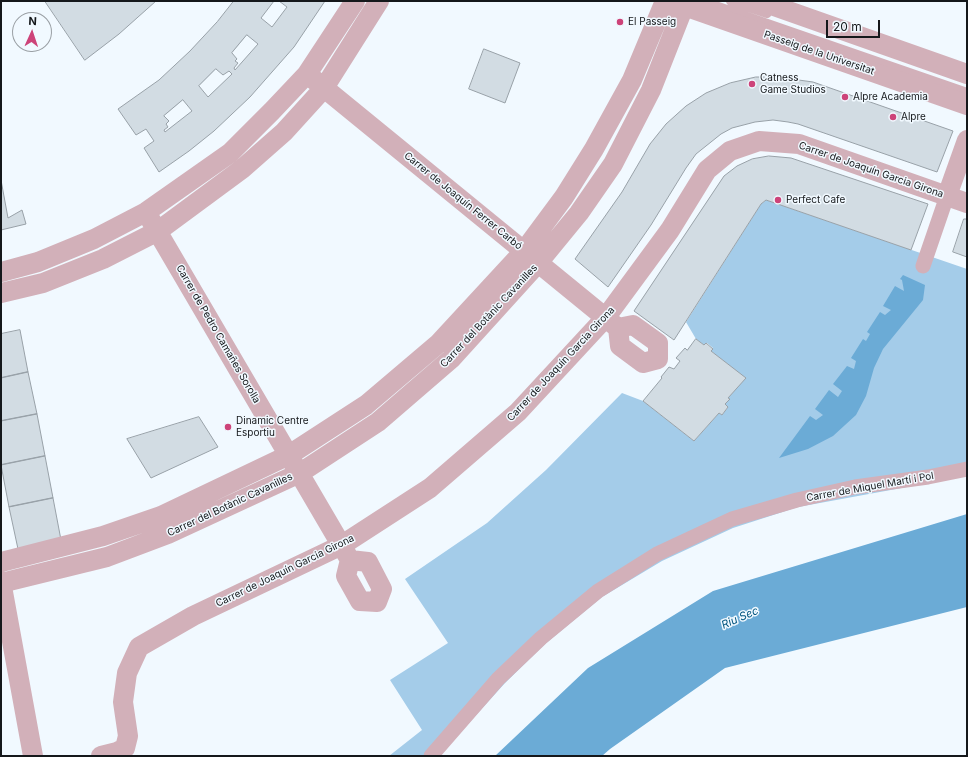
<!DOCTYPE html>
<meta charset="utf-8">
<style>
body{margin:0}
#map{position:relative;width:968px;height:757px;overflow:hidden;background:#f1f9ff;font-family:Inter,sans-serif}
canvas{display:block}
.frame{position:absolute;inset:0;border:2px solid #15181b;pointer-events:none}
.north{position:absolute;left:12px;top:12px;width:40px;height:40px;box-sizing:border-box;background:#f1f9ff;border:1px solid #999fa4;border-radius:50%;rotate:3deg;font-size:11px;font-weight:700;line-height:16px;text-align:center;color:#15181b}
.north::after{content:'';display:block;margin:auto;width:14px;height:18px;background:#cd4379;clip-path:polygon(50% 0,100% 100%,50% 72%,0 100%)}
.scale{position:absolute;left:826px;top:20px;width:54px;height:18px;box-sizing:border-box;border:2px solid #15181b;border-top:0;padding-left:5px;font-size:12px;line-height:14px;white-space:nowrap;color:#15181b;-webkit-text-stroke:3px #f1f9ff;paint-order:stroke}
</style>
<div id="map">
<canvas width="968" height="757"></canvas>
<div class="frame"></div>
<div class="north">N</div>
<div class="scale">20 m</div>
</div>
<script>
const ctx = document.querySelector('canvas').getContext('2d');
ctx.lineJoin = 'round';
function fill(path, color) { ctx.fillStyle = color; ctx.fill(path, 'evenodd'); }
function strokePath(path, color, width, dash) { ctx.strokeStyle = color; ctx.lineWidth = width; ctx.lineCap = dash ? 'butt' : 'round'; ctx.setLineDash(dash || []); ctx.stroke(path); }
function write(font, color, halo, rows, align = 'center') {
  ctx.font = font + ' Inter,sans-serif'; ctx.lineWidth = 3; ctx.setLineDash([]); ctx.textBaseline = 'middle'; ctx.strokeStyle = halo; ctx.fillStyle = color; for (const [text, x, y, turn = 0] of rows) {
    ctx.save(); ctx.translate(x, y); ctx.rotate((+turn || 0) * Math.PI / 180); ctx.textAlign = isNaN(turn) ? turn : align; if (halo) ctx.strokeText(text, 0, 0); ctx.fillText(text, 0, 0); ctx.restore();
  }
}
fill(new Path2D(`
 M766,200l201,69v207l-169,31 -65,21 -71,33 -60,36 -57,47 -40,39 -66,73h-50l33,-26 -32,-50 58,-37 -43,-64 82,-56 59,-53 76,-77 21,8 51,40 25,-28 3,2 6,-8 -3,-3 5,-5 -2,-1 17,-20 -34,-27 2,-3 -6,-5 -3,2 -8,-6 -10,-17 75,-118z`), '#a4cce9');
fill(new Path2D(`
 M903,275l22,10 -2,15 -40,49 -9,19 -8,28 -10,19 -23,21 -25,13 -29,9 31,-42 6,4 7,-5 -8,-6 14,-19 9,7 4,-6 -9,-7 14,-18 7,3 2,-8 -5,-3 12,-19 3,2 4,-7 -3,-2 13,-20 5,3 6,-5 -8,-4 12,-20 9,5 -2,-11 -2,-1z
 M967,514v93l-242,61 -115,81 -8,7h-107l93,-88 125,-77z`), '#6babd6');
const building = new Path2D(`
 M45,1h111l-37,33 -34,26z
 M234,1h40l-13,17 11,9 15,-20 -8,-6h46l-31,46 -44,50 -36,34 -25,20 -30,21 -15,-24 10,-7 -8,-12 -10,6 -18,-26 41,-29 31,-29 27,-29zM247,35l11,9 -23,26 -1,-2 4,-5 -3,-2 2,-2 -5,-6zM216,69l7,6 6,-4 3,3 -24,23 -9,-11zM183,100l9,11 -27,21 -1,-2 4,-3 -2,-3 3,-3 -5,-5z
 M484,49l36,14 -15,40 -36,-14z
 M756,77h21l36,5 140,49 -16,41 -139,-48 -10,-2 -15,-2 -18,2 -23,6 -11,6 -25,20 -10,14 -35,57 -43,62 -33,-28 47,-67 28,-48 16,-20 20,-18 20,-13 24,-10z
 M769,156l22,2 137,46 -17,46 -145,-50 -5,4 -87,136 -40,-29 90,-135 13,-10 15,-7z
 M1,180l7,38 14,-8 4,14 -25,6z
 M964,219h3v38l-14,-5z
 M20,330l8,42 -27,6v-44z
 M696,339l8,6 2,-2 7,6 -2,2 35,27 -18,20 2,1 -5,5 3,3 -6,8 -3,-2 -25,28 -51,-40 19,-23 -1,-1 8,-10 5,2 6,-8 -4,-3 9,-10 2,2z
 M28,372l9,42 -36,7v-43z
 M37,414l8,42 -44,9v-44z
 M199,417l19,30 -67,31 -24,-39z
 M45,456l8,42 -44,9 -8,-42z
 M53,498l8,42 -43,9 -9,-42z`);
fill(building, '#d2dce3');
strokePath(building, '#98a1a8', 1);
strokePath(new Path2D(`
 M701,1l266,92
 M731,1l36,12`), '#d2b0b9', 10);
strokePath(new Path2D(`
 M923,266l24,-70
 M431,756l67,-77 43,-41 57,-47 59,-37 75,-35 65,-19 58,-13 73,-10 39,-8`), '#d2b0b9', 15);
strokePath(new Path2D(`
 M760,1l207,73
 M673,2l294,103
 M307,74l311,254 2,18 23,17 15,-4v-16l-25,-18 -15,3
 M947,196l20,-56
 M146,212l204,348 -4,16 14,25 17,1 5,-13 -14,-27 -18,-2
 M1,272l37,-10 56,-23 52,-27 84,-59 42,-42 35,-37 48,-73
 M1,293l42,-10 60,-24 55,-28 84,-62 42,-37 40,-44 55,-87
 M1,562l102,-26 58,-20 128,-61 77,-50 73,-62 85,-92 40,-54 30,-48 38,-69 33,-79
 M1,581l32,175
 M1,583l106,-26 61,-23 132,-61 78,-51 73,-63 87,-96 41,-50 34,-49 38,-74 35,-89
 M101,756l16,-4 8,-4 3,-12 -5,-34 4,-29 12,-26 54,-31 149,-71 88,-57 88,-76 88,-95 64,-87 37,-60 23,-19 29,-10 40,3 168,59`), '#d2b0b9', 20);
for (const [x, y, r, color] of [
 [620,22,4,"#cd4379"],
 [752,84,4,"#cd4379"],
 [845,97,4,"#cd4379"],
 [893,117,4,"#cd4379"],
 [778,200,4,"#cd4379"],
 [228,427,4,"#cd4379"]
]) { const dot = new Path2D(); dot.arc(x, y, r, 0, 2 * Math.PI); ctx.fillStyle = color; ctx.fill(dot); strokePath(dot, '#f1f9ff', 1.5); }
write('10px', '#15181b', '#f1f9ff', [
 ["El Passeig",628,22],
 ["Catness",760,78],
 ["Game Studios",760,90],
 ["Alpre Academia",853,97],
 ["Alpre",901,117],
 ["Perfect Cafe",786,200],
 ["Dinamic Centre",236,421],
 ["Esportiu",236,433]
], 'left');
write('10px', '#15181b', '#f1f9ff', [
 ["Passeig de la Universitat",819,53,19],
 ["Carrer de Joaquín Garcia Girona",871,170,19],
 ["Carrer de Joaquín Ferrer Carbó",463,201,39],
 ["Carrer del Botànic Cavanilles",489,316,-47],
 ["Carrer de Pedro Camañes Sorolla",218,334,60],
 ["Carrer de Joaquín Garcia Girona",561,364,-47],
 ["Carrer de Miquel Martí i Pol",870,487,-10],
 ["Carrer del Botànic Cavanilles",230,505,-25],
 ["Carrer de Joaquín Garcia Girona",285,571,-26]
]);
write('italic 11px', '#035680', '#f1f9ff', [
 ["Riu Sec",740,618,-24]
]);
</script>
